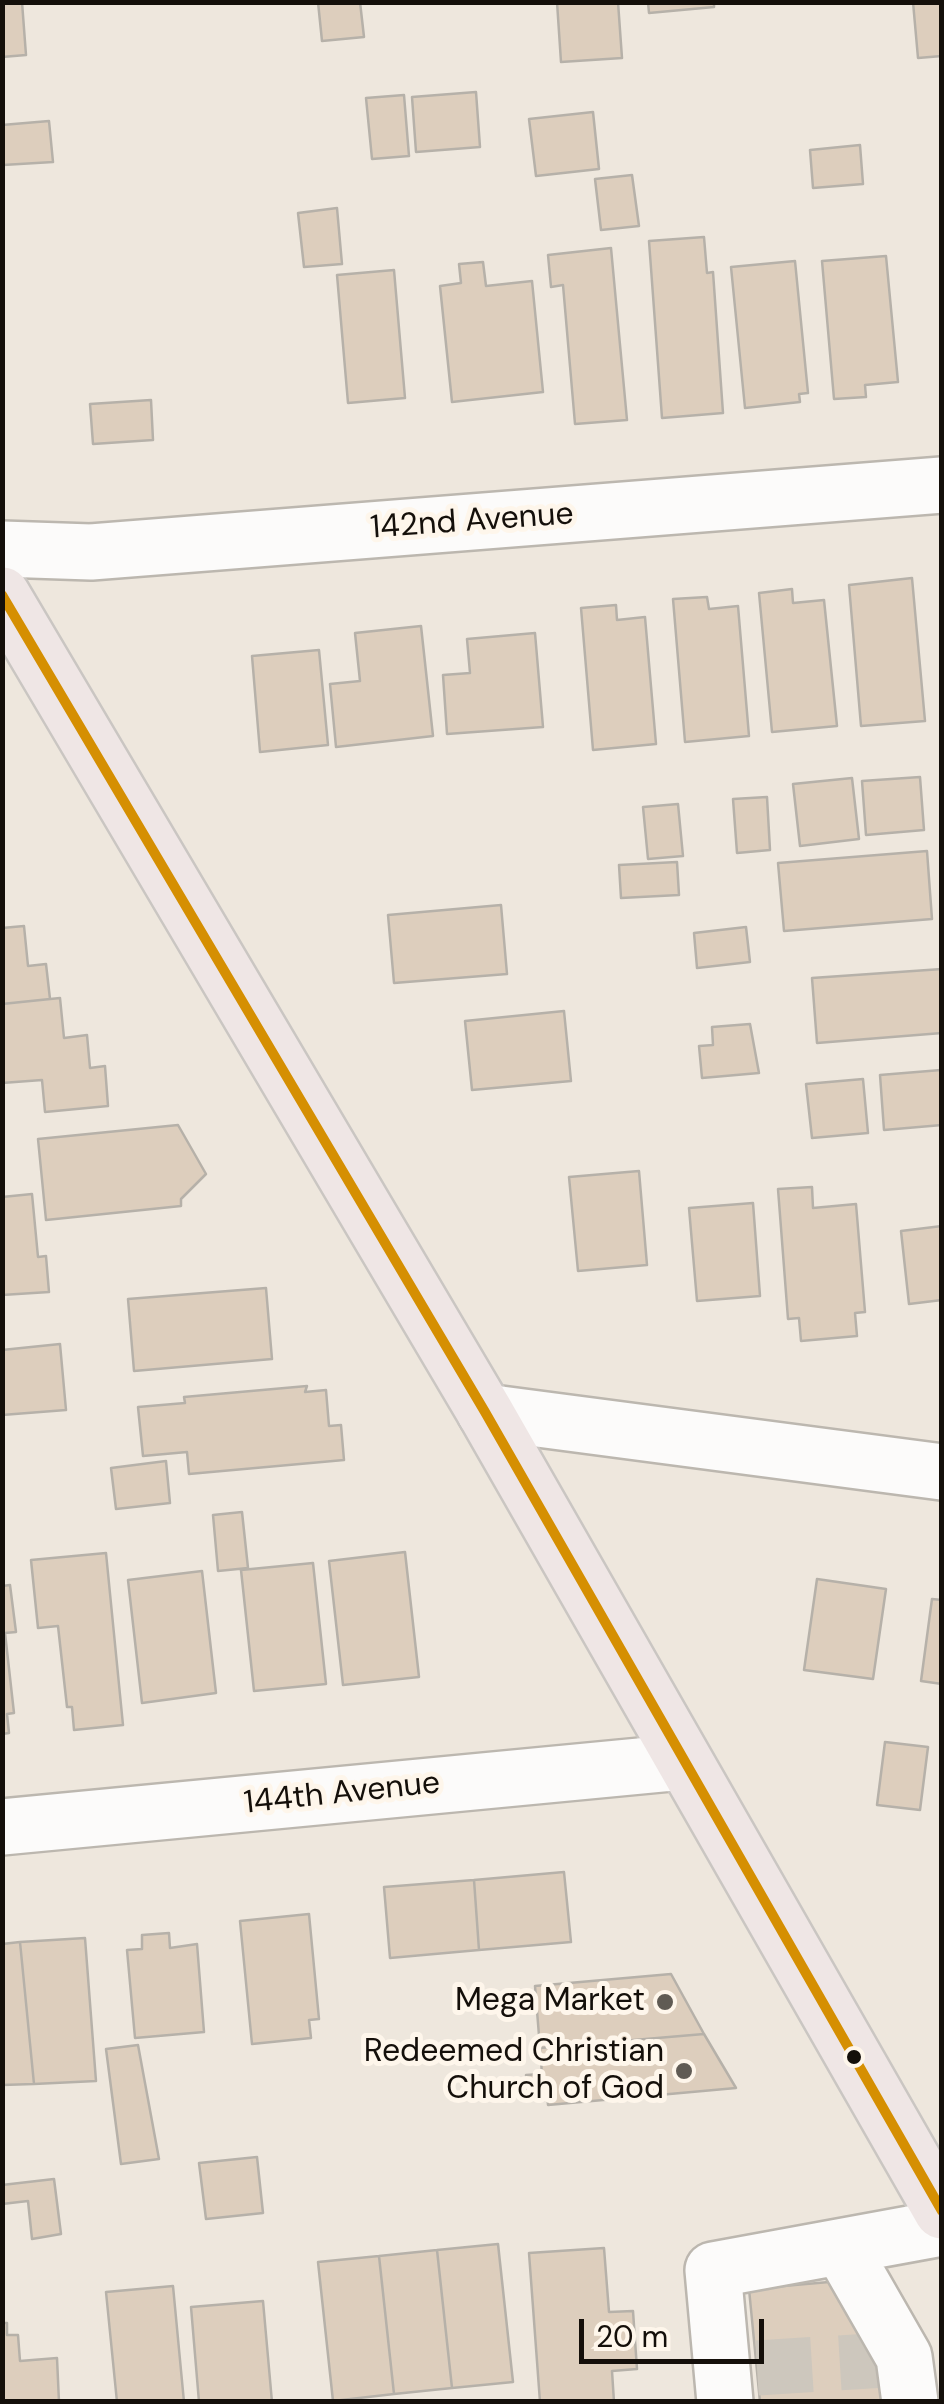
<!DOCTYPE html>
<style>
body{margin:0}
#map{position:relative;width:944px;height:2404px;overflow:hidden;background:#eee7dd;font-family:"DM Sans",sans-serif}
canvas{display:block}
.frame{position:absolute;inset:0;border:5px solid #140f0a;pointer-events:none}
.scale{position:absolute;left:579px;top:2319px;width:185px;height:45px;box-sizing:border-box;border:5px solid #140f0a;border-top:0;padding-left:12px;font-size:30px;line-height:35px;white-space:nowrap;color:#140f0a;-webkit-text-stroke:8px #fef6eb;paint-order:stroke}
</style>
<div id="map">
<canvas width="944" height="2404"></canvas>
<div class="frame"></div>
<div class="scale">20 m</div>
</div>
<script>
const ctx = document.querySelector('canvas').getContext('2d');
ctx.lineJoin = 'round';
function fill(path, color) { ctx.fillStyle = color; ctx.fill(path, 'evenodd'); }
function strokePath(path, color, width, dash) { ctx.strokeStyle = color; ctx.lineWidth = width; ctx.lineCap = dash ? 'butt' : 'round'; ctx.setLineDash(dash || []); ctx.stroke(path); }
function write(font, color, halo, rows, align = 'center') {
  ctx.font = font + ' "DM Sans",sans-serif'; ctx.lineWidth = 10; ctx.setLineDash([]); ctx.textBaseline = 'middle'; ctx.strokeStyle = halo; ctx.fillStyle = color; for (const [text, x, y, turn = 0] of rows) {
    ctx.save(); ctx.translate(x, y); ctx.rotate((+turn || 0) * Math.PI / 180); ctx.textAlign = isNaN(turn) ? turn : align; if (halo) ctx.strokeText(text, 0, 0); ctx.fillText(text, 0, 0); ctx.restore();
  }
}
const building = new Path2D(`
 M2,2h20l4,53 -24,2z
 M318,2h42l4,35 -42,4z
 M557,2h61l4,56 -61,4z
 M648,2h66v5l-65,6z
 M913,2h29v54l-24,2z
 M476,92l4,55 -64,5 -4,-55z
 M404,95l5,61 -37,3 -6,-61z
 M593,112l6,57 -63,7 -7,-57z
 M49,121l4,41 -50,3 -1,-40z
 M860,145l3,39 -50,4 -3,-38z
 M632,175l7,51 -38,4 -6,-51z
 M337,208l5,56 -38,3 -6,-54z
 M704,237l3,36 6,-1 10,141 -61,5 -13,-177z
 M611,248l16,172 -52,4 -12,-139 -12,2 -3,-32z
 M886,256l12,126 -33,3 1,12 -32,2 -12,-138z
 M795,261l13,132 -9,1 1,8 -55,6 -14,-141z
 M483,262l3,24 46,-5 11,111 -91,10 -12,-116 21,-3 -2,-19z
 M394,270l11,128 -57,5 -11,-128z
 M151,400l2,40 -60,4 -3,-40z
 M912,578l13,143 -64,5 -12,-141z
 M792,589l1,14 31,-3 13,126 -65,6 -13,-139z
 M707,597l2,12 29,-3 11,130 -64,6 -12,-143z
 M616,605l1,15 28,-3 11,127 -63,6 -12,-142z
 M421,626l12,110 -97,11 -6,-63 30,-3 -5,-48z
 M535,633l8,94 -96,7 -4,-59 27,-2 -3,-34z
 M319,650l9,95 -68,7 -8,-96z
 M920,777l4,53 -58,5 -4,-54z
 M852,778l7,61 -59,7 -7,-62z
 M767,797l3,53 -33,3 -4,-54z
 M678,804l5,52 -35,3 -5,-52z
 M927,851l5,68 -148,12 -6,-68z
 M677,862l2,33 -58,3 -2,-33z
 M501,905l6,69 -113,9 -6,-68z
 M24,926l4,40 18,-2 4,35 -48,5v-76z
 M746,927l4,35 -53,6 -3,-35z
 M942,969v64l-125,10 -5,-65z
 M60,998l4,40 23,-3 3,33 15,-2 3,40 -63,6 -3,-32 -40,3v-79z
 M564,1011l7,70 -99,9 -7,-69z
 M750,1024l9,49 -57,5 -3,-32 14,-1 -1,-18z
 M941,1070l1,55 -58,5 -4,-55z
 M863,1079l5,54 -56,5 -6,-54z
 M178,1125l28,49 -25,25v7l-135,14 -8,-81z
 M639,1171l8,94 -69,6 -9,-94z
 M812,1187l1,21 43,-4 9,108 -10,1 2,23 -56,5 -2,-23 -11,1 -10,-130z
 M32,1194l6,63 8,-1 3,36 -47,3v-98z
 M753,1203l7,93 -63,5 -8,-93z
 M942,1226v74l-33,4 -8,-73z
 M266,1288l6,71 -138,12 -6,-72z
 M60,1344l6,66 -64,5v-65z
 M307,1386l-2,6 21,-2 3,36 12,-1 3,35 -155,14 -2,-22 -44,4 -5,-49 47,-4 -1,-6z
 M166,1461l4,42 -54,6 -5,-41z
 M242,1512l6,56 -30,3 -5,-56z
 M405,1552l14,125 -76,8 -14,-124z
 M106,1553l17,172 -49,5 -2,-23h-5l-9,-81 -20,2 -7,-68z
 M313,1563l13,121 -72,7 -13,-121z
 M202,1571l14,122 -74,10 -14,-123z
 M817,1579l69,10 -13,90 -69,-9z
 M10,1585l6,47 -11,1 9,80 -7,1 2,19 -7,1v-148z
 M932,1599l10,1v84l-21,-3z
 M885,1742l43,5 -8,63 -43,-5z
 M564,1872l7,70 -92,8 -5,-70z
 M474,1880l5,70 -89,8 -6,-71z
 M309,1914l10,105 -10,1 2,18 -59,6 -12,-123z
 M169,1933l1,15 27,-4 7,88 -69,6 -8,-88 15,-1v-14z
 M85,1938l11,143 -62,3 -14,-142z
 M20,1942l14,142 -32,1v-141z
 M671,1974l33,60 -164,14 -5,-62z
 M704,2034l32,54 -188,17 -1,-12 -19,1 -2,-19 16,-1 -2,-26z
 M138,2045l21,114 -38,5 -15,-115z
 M257,2157l6,56 -57,6 -7,-56z
 M54,2179l7,55 -29,5 -4,-38 -26,3v-19z
 M498,2244l15,138 -61,6 -15,-138z
 M604,2248l5,64 24,-1 4,58 -25,2 2,31h-74l-11,-149z
 M437,2250l15,138 -58,6 -15,-138z
 M379,2256l15,138 -61,7 -15,-139z
 M852,2280l37,122h-129l-11,-113z
 M173,2286l11,116h-67l-11,-110z
 M263,2301l9,101h-73l-8,-95z
 M2,2323h5v12h11l2,26 37,-3 2,44h-57z`);
fill(building, '#ddcebd');
strokePath(building, '#b6b1a9', 2.5);
strokePath(new Path2D(`
 M757,2368l128,-8`), '#cdc7bd', 55, [55, 28]);
const minor = new Path2D(`
 M2,549l89,3 851,-67
 M485,1412l457,60
 M2,1827l680,-65
 M841,2247l63,110 6,45
 M725,2402l-12,-132 229,-42`);
const major = new Path2D(`
 M2,595l483,817 457,799`);
strokePath(minor, '#bcb7af', 60);
strokePath(major, '#cac6c2', 60);
strokePath(minor, '#fcfbfa', 55);
strokePath(major, '#efe6e5', 55);
strokePath(new Path2D(`
 M2,595l483,817 457,799`), '#d58f02', 10);
for (const [x, y, r, color] of [
 [665,2002,10,"#605b54"],
 [854,2057,9,"#140f0a"],
 [684,2071,10,"#605b54"]
]) { const dot = new Path2D(); dot.arc(x, y, r, 0, 2 * Math.PI); ctx.fillStyle = color; ctx.fill(dot); strokePath(dot, '#fef6eb', 4); }
write('32px', '#140f0a', '#fef6eb', [
 ["142nd Avenue",472,522,-4],
 ["144th Avenue",342,1794,-6]
]);
write('32px', '#140f0a', '#fef6eb', [
 ["Mega Market",645,2002],
 ["Redeemed Christian",664,2053],
 ["Church of God",664,2090]
], 'right');
</script>
